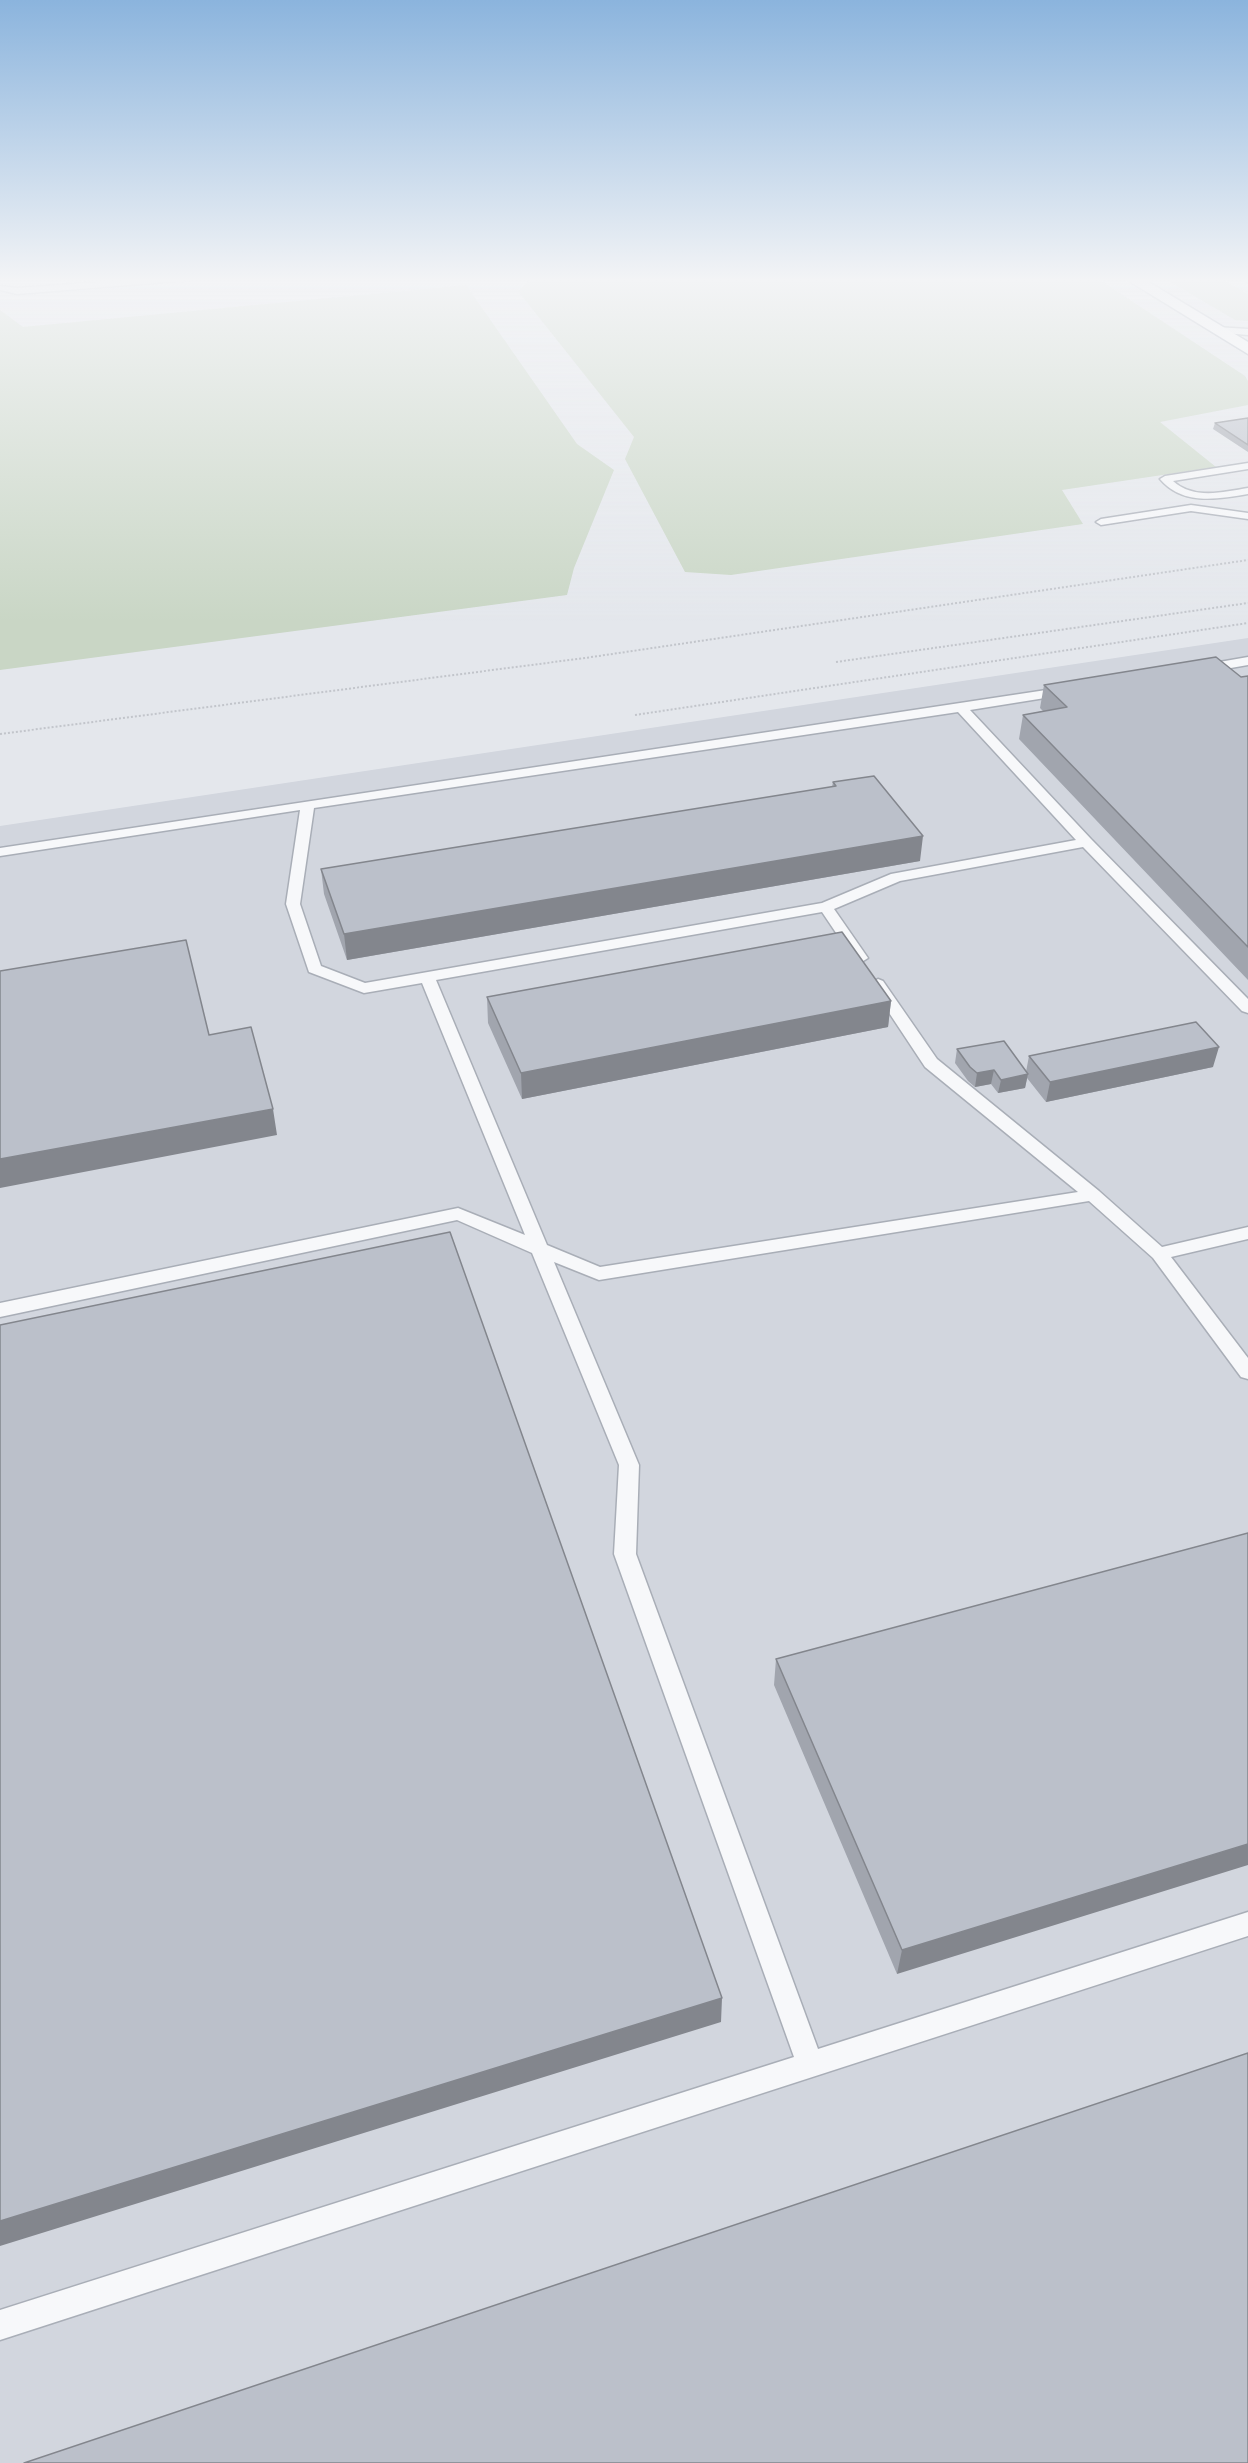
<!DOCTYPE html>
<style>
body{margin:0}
canvas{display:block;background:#e4e7ec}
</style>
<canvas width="1248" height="2463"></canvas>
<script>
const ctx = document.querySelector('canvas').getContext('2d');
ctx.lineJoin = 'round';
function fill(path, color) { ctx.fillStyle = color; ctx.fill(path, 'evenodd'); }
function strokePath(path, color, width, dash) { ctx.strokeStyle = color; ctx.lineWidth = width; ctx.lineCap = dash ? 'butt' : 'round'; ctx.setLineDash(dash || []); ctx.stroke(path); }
fill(new Path2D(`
 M1248,638v1825h-1248v-1637z`), '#d2d6de');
fill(new Path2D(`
 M531,278h566l148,98 3,5v24l-88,17 56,45 -154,23 21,34 -352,51 -46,-3 -60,-113 9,-22 -116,-146z
 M1164,278h56l28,16v27l-13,-1z
 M466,285l111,159 37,26 -40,98 -7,27 -567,75v-360l23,17z`), '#c9d6c5');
const lane = new Path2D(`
 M154,278h41l-4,2 -174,14 -17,-4v-4l17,2z
 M1241,278h7v4z
 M1216,327l32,2v6l-35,-3v-4z
 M1248,463v6l-75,12c21,19 50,11 75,7v6c-31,5 -65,12 -88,-15l5,-3z
 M1191,505l57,8v6l-57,-8 -90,14 -5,-3 5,-3z
 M1248,657v8l-46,8 -6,-4 6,-4z
 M1066,687l4,1 2,3 -2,3 -100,16 121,129 157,160v14l-6,-2 -159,-164 -183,34 -66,28 34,49 -8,5 -5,-2 -33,-49 -386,68 111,265 53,22 478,-75 -153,-125 -55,-83 8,-5 5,2 54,78 162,132 63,56 86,-20v12l-77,18 77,101v21l-7,-2 -88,-119 -64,-57 -490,79 -45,-18 85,203 -3,89 182,495 430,-137v24l-1248,404v-30l794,-253 -180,-503 5,-89 -87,-212 -75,-33 -457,97v-14l458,-95 67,27 -103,-252 -58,10 -55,-21 -23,-68 14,-94 -300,46v-8zM958,712l118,128 -185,34 -69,29 -457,80 -44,-17 -21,-62 14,-96z`);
const primary = new Path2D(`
 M1124,278h18l106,64v12z`);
strokePath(lane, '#a9aeb7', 3);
strokePath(primary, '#a3abb8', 3);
strokePath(new Path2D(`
 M836,662l412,-59
 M635,715l613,-92
 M0,734l585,-76 663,-98`), '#c2c5cb', 2, [2, 2]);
fill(lane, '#f7f8fa');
fill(primary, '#fff');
fill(new Path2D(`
 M1248,418v34l-35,-23 2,-6z
 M1248,676v304l-229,-241 4,-24 20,-4 -3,-3 4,-23 197,-8z
 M833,782l87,79 -573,99 -23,-66 -3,-25 511,-82z
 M487,997l404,4 -3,26 -366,72 -34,-76z
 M957,1049l69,23 3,-16 184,11 -167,35 -19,-24 -2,10 -27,5 -7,-9 -16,3 -7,-6 -13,-18z
 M1248,1533l-351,441 -123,-289 2,-26z`), '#a1a5ae');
fill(new Path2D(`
 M923,836l-3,25 -573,99 -3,-26z
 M891,1001l-3,26 -366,72 -1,-26z
 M1219,1047l-6,20 -167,35 4,-20z
 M994,1070l-3,14 -16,3 2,-14z
 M1028,1074l-3,14 -27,5 3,-13z
 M273,1109l4,26 -277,53v-29z
 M1248,1844v21l-351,109 5,-24z
 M722,1998l-1,24 -721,224v-25z`), '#83868d');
const building = new Path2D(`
 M1248,418v27l-33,-22z
 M1216,657l25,20 7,-1v271l-225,-232 44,-8 -23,-22z
 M874,776l49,60 -579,98 -23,-65 515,-83 -3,-4z
 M842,932l49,69 -370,72 -34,-76z
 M186,940l23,95 42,-8 22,82 -273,50v-188z
 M1196,1022l23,25 -169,35 -21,-26z
 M1004,1041l24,33 -27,6 -7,-10 -17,3 -7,-6 -13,-18z
 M450,1232l272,766 -722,223v-896z
 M1248,1533v311l-346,106 -126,-291z
 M1248,2053v410h-1224z`);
fill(building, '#bbc0ca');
strokePath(building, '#83868d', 1.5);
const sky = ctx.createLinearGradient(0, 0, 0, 623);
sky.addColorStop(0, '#8bb4dd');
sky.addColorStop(0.45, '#f3f4f6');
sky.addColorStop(1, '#f3f4f600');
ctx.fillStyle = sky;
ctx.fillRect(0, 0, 1248, 623);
</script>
